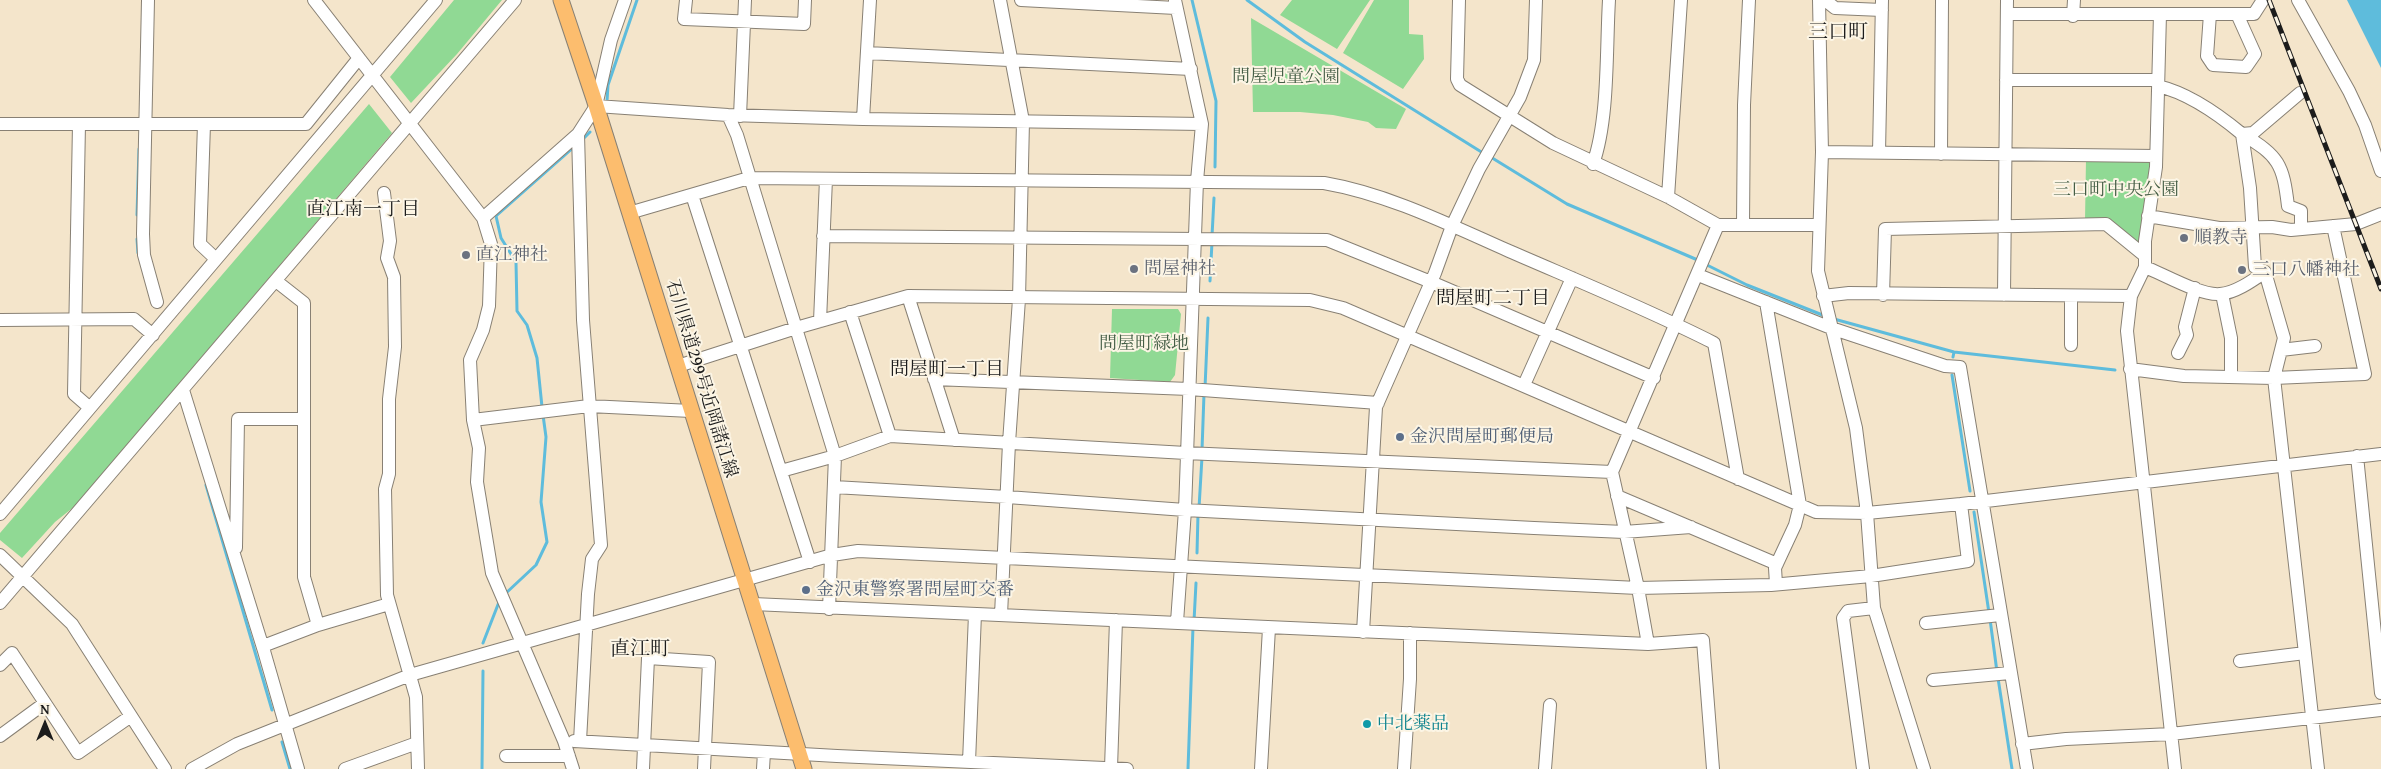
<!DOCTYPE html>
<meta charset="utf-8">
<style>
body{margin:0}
#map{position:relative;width:2381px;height:769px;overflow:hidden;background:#f4e5cb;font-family:"Gentium Book Plus",serif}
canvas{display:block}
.north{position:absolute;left:20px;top:699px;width:50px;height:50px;-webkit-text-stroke:4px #fcf5e5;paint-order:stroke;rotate:0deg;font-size:14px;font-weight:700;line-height:20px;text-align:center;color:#1c1c1c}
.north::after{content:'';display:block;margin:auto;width:18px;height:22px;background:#1c1c1c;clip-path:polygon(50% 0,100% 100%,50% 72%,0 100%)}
</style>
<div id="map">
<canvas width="2381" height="769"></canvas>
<div class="north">N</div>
</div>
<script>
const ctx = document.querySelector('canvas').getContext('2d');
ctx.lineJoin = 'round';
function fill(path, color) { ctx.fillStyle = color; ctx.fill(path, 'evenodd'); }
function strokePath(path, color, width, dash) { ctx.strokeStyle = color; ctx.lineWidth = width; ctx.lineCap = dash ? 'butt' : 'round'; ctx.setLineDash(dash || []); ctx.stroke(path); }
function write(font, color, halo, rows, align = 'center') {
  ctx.font = font + ' "Gentium Book Plus","Noto Serif JP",serif'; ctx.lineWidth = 4; ctx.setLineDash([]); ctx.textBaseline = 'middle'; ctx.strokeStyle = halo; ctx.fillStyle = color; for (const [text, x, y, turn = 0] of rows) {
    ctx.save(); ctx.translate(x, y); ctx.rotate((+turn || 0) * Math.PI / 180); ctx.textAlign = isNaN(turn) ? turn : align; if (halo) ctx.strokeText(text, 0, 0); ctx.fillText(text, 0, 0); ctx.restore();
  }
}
fill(new Path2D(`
 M454,0h48l-45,54 -46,49 -21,-26z
 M1292,0h78l-33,49 -57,-34z
 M1374,0h35v34l14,1 1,24 -21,30 -60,-36z
 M1251,18l155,91 -10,20 -20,-1 -8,-6 -35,-7 -33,-3h-47z
 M369,104l23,29 -317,373 -20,16 -33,36 -22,-18v-7z
 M2086,159h64v12l-7,41v29l-8,3 -50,-24z
 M1112,309h66l3,5 -6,61 -5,7 -60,-4z`), '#90d994');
fill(new Path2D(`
 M2347,0h34v68z`), '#5ebcdc');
strokePath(new Path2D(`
 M1192,0l24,101 -1,66
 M1247,0l58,42 178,111
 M607,101l1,-16 29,-85
 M582,140l8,-8
 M1489,156l78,48 133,57
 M137,215l2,-66
 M1212,236l2,-38
 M137,239l1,14
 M1705,264l42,21 78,31
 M1210,281l2,-39
 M1834,319l120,33 161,18
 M1953,357l1,-5
 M1952,375l18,116
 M1205,388l3,-70
 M542,407l-5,-49 -10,-33 -10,-14 -1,-49 -15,-24 -5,-22 78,-69
 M1202,450l2,-56
 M206,485l66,225
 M1199,508l3,-51
 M1974,512l15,101
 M1197,553l1,-39
 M505,594l31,-29 11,-23 -6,-40 5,-65 -3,-22
 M1990,619l7,53
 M1194,621l2,-38
 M483,643l16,-41
 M1998,678l14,91
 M282,742l8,27
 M482,769l1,-98
 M1188,769l5,-142`), '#5ebcdc', 3);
const minor = new Path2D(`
 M148,0l-5,234 1,21 13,47
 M314,0l169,218 8,26 -2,62 -6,24 -13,30 3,60 6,28 -2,34 15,91 72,168 9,28
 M686,0l-2,19 120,5 1,-24
 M1000,0l23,121 -4,178 -10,144 -8,172
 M1021,0l155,8
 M1175,0l27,124 -5,57 -12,329 -8,112
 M1459,0l-2,79 3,6 93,58 115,54 50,28h101
 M1819,0l3,152 -4,119 38,157 11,85 7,95 50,161
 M1825,0l10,8 47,2
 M2298,0l51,91 16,34 16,46
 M2007,14h247l9,-14
 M2160,14l-4,153 -11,74v26l-14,29 -4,35 48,438
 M2210,14l-3,42 6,9 33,2 9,-13 -18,-40
 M2073,16l1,-16
 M867,53l324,16
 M2006,80h152
 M2158,86c30,7 60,28 84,48l8,54 5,79 10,5 19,66 -10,40 44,391
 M596,106l132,9 135,4 339,5
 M728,115l9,20 98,321 -6,153
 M740,116l5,-116
 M863,119l7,-119
 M0,124h306l53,-66
 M79,124l-5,270 16,14
 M204,124l-4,120 16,15
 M578,134l5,186 18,225 -9,14 -4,35 -8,147
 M2242,134c37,22 41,30 46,72l13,5v18
 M2242,134l11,-1 47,-40
 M1822,152l334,4
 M1879,153l3,-153
 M1941,154l1,-154
 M1593,164c16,-45 13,-115 16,-164
 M384,193l6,48 -3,17 7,19 1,70 -6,52v75l-4,15 2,106 29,102 2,72
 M692,195l118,367
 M1668,197l13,-197
 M629,213l120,-35 575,5c64,11 126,42 185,68 69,30 138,58 205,92l24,136
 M2148,216l71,12 53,-1 19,3 65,-6 25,-10
 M483,218l95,-84 18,-28 15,-66 14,-40
 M1743,224l1,-119 5,-105
 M823,236l504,4 104,42 223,96
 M2145,267c18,7 56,29 75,27 15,-1 32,-13 45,-22
 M1698,275l133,53 114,38 15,1 67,402
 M276,281l28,22v274l14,48
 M2222,294l9,44v39
 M1883,295l2,-66 221,-5 38,31
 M2004,295l3,-295
 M908,296l46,144
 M1823,296l26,-3 282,3
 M2071,296v49
 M1766,302l34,203 -5,20 -20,43 1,16
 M850,312l40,124
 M0,320l134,-1 19,16
 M820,321l6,-142
 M2281,350l34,-4
 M2178,353l9,-18 -2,-8 10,-39
 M678,366l118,-38 112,-32 402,4 33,8 473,204 51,1 94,-9 420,-50
 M2130,369l54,7 90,2 91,-4 -32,-148
 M934,379l255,10 189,14
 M1524,385l48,-107
 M183,390l81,261 34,118
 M473,420l116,-14 102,5
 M2357,456l24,237
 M781,471l54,-15 55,-20 296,17 426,19
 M834,487l173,10 178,13 349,18 90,4 67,-5
 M1617,496l160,68
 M0,514l436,-514
 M236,548l2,-129h66
 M0,555l72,69 93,145
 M0,603l515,-603
 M753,604l895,40 55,-4 10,129
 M1926,623l74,-8
 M1363,632l13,-225 59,-134 17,-47 27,-57 41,-72 14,-37 2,-60
 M1648,644l-10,-56 -26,-116 106,-247
 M263,646l55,-21 71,-21
 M2240,661l65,-8
 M0,665l12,-12 66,100 53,-37
 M1933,680l77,-7
 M0,736l45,-33
 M574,741l263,15 290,13
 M2022,744l44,-5 105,-5 210,-24
 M506,756h63
 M969,762l6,-148
 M1111,768l5,-148
 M192,769l45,-25 173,-69 422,-120 26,-4 780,37 133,-3 100,-9 97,-15 -7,-57
 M345,769l72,-26
 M643,769l5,-111 61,4 -5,107
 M763,769l1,-17
 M1261,769l8,-141
 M1404,769l6,-90v-46
 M1545,769l5,-64
 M1863,769l-20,-151 5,-7 26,-3`);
const major = new Path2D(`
 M561,0l33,99 210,670`);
strokePath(minor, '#888074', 14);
strokePath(major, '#888074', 17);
strokePath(minor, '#fff', 12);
strokePath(major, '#fcbd6e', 15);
const rail = new Path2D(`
 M2269,0l112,289`);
strokePath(rail, '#1c1c1c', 5);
strokePath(rail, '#fcf5e5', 3, [9]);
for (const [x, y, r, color] of [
 [2184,238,5,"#6b7280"],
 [466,255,5,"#6b7280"],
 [1134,269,5,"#6b7280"],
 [2242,270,5,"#6b7280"],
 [1400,437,5,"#5c6f8a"],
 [806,590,5,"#5c6f8a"],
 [1367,724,5,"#0f9aa8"]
]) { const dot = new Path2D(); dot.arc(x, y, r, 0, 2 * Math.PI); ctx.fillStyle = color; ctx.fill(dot); strokePath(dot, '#fcf5e5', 2); }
write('18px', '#455e46', '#fcf5e5', [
 ["問屋児童公園",1286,77],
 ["三口町中央公園",2116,190],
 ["問屋町緑地",1144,344]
]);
write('18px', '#5b616d', '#fcf5e5', [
 ["順教寺",2194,238],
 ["直江神社",476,255],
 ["問屋神社",1144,269],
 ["三口八幡神社",2252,270]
], 'left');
write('18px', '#1c1c1c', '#fcf5e5', [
 ["石川県道299号近岡諸江線",701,379,73]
]);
write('18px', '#4e5e75', '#fcf5e5', [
 ["金沢問屋町郵便局",1410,437],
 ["金沢東警察署問屋町交番",816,590]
], 'left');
write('18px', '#0d838f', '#fcf5e5', [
 ["中北薬品",1377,724]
], 'left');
write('19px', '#1c1c1c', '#fcf5e5', [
 ["直江南一丁目",363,210],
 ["問屋町二丁目",1493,299],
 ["問屋町一丁目",947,370]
]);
write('20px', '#1c1c1c', '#fcf5e5', [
 ["三口町",1838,33],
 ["直江町",640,650]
]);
</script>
